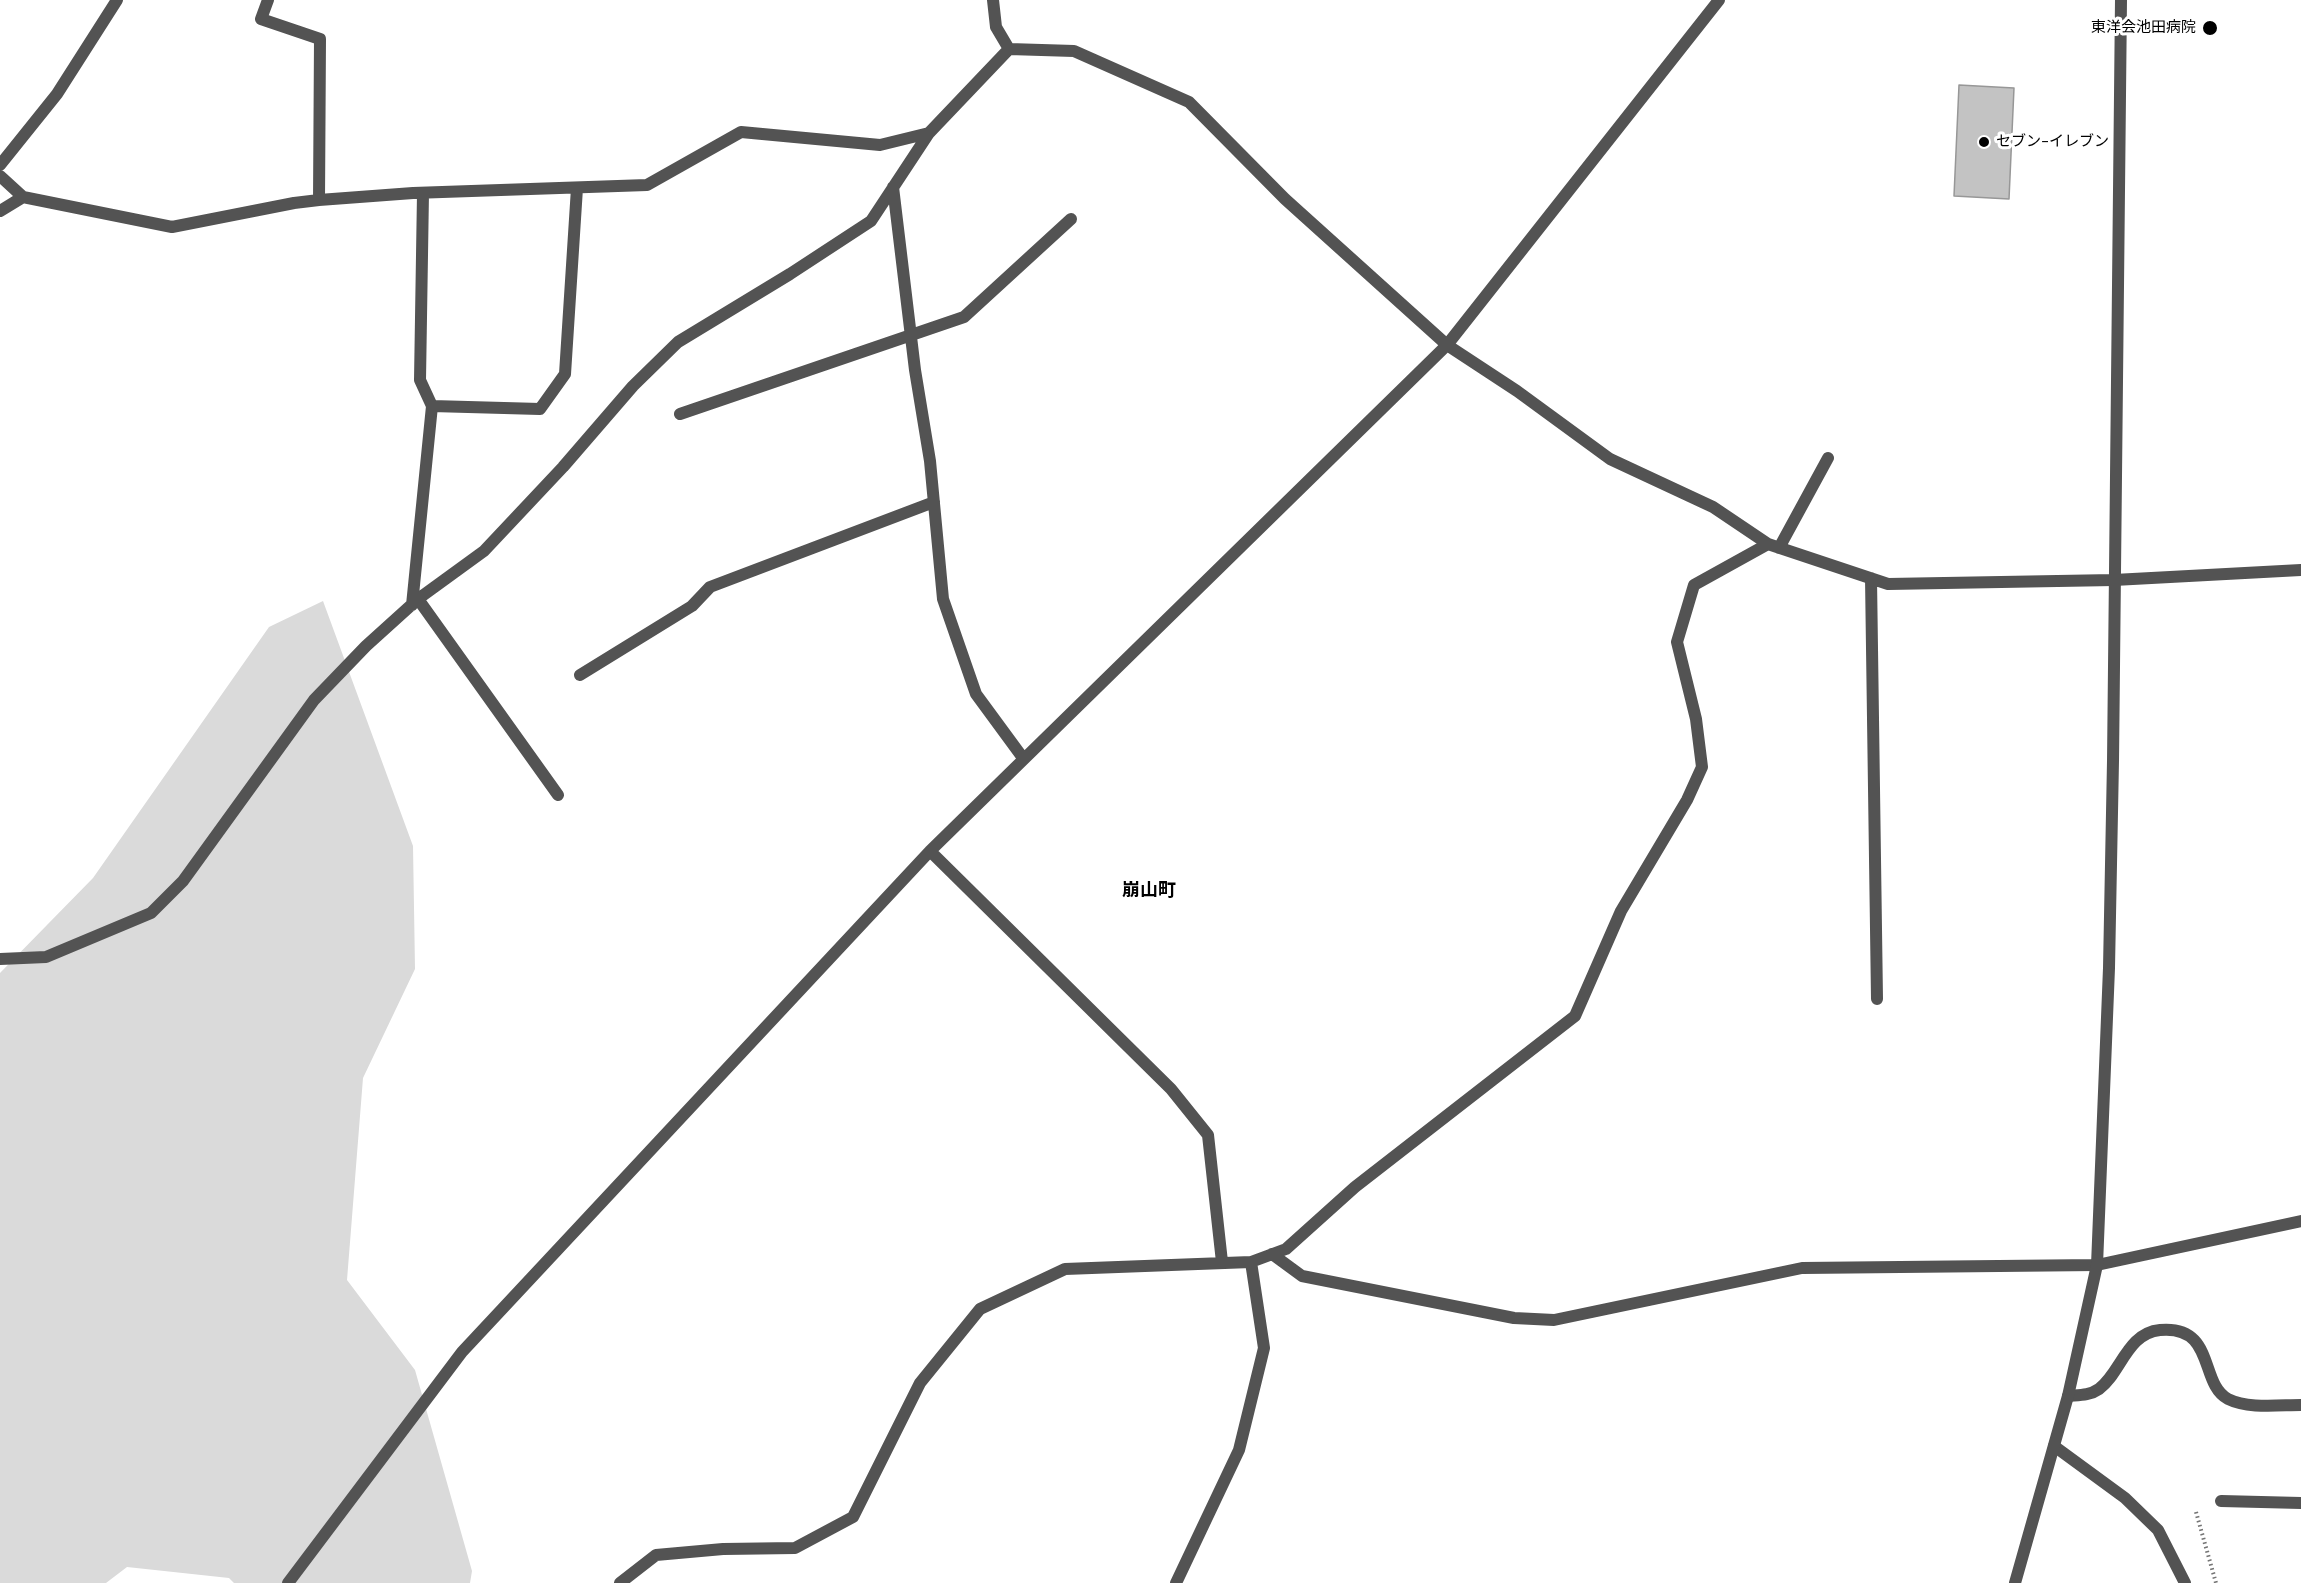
<!DOCTYPE html>
<meta charset="utf-8">
<style>
body{margin:0}
canvas{display:block;background:#fff}
</style>
<canvas width="2301" height="1583"></canvas>
<script>
const ctx = document.querySelector('canvas').getContext('2d');
ctx.lineJoin = 'round';
function fill(path, color) { ctx.fillStyle = color; ctx.fill(path, 'evenodd'); }
function strokePath(path, color, width, dash) { ctx.strokeStyle = color; ctx.lineWidth = width; ctx.lineCap = dash ? 'butt' : 'round'; ctx.setLineDash(dash || []); ctx.stroke(path); }
function write(font, color, halo, rows, align = 'center') {
  ctx.font = font + ' "DM Sans","Noto Sans JP",sans-serif'; ctx.lineWidth = 6; ctx.setLineDash([]); ctx.textBaseline = 'middle'; ctx.strokeStyle = halo; ctx.fillStyle = color; for (const [text, x, y, turn = 0] of rows) {
    ctx.save(); ctx.translate(x, y); ctx.rotate((+turn || 0) * Math.PI / 180); ctx.textAlign = isNaN(turn) ? turn : align; if (halo) ctx.strokeText(text, 0, 0); ctx.fillText(text, 0, 0); ctx.restore();
  }
}
fill(new Path2D(`
 M323,601l90,245 2,123 -52,109 -16,202 68,90 57,201 -2,12h-236l-5,-5 -102,-11 -21,16h-106v-610l93,-95 176,-251z`), '#dadada');
const building = new Path2D(`
 M1959,85l55,3 -5,111 -55,-3z`);
fill(building, '#c3c3c3');
strokePath(building, '#979797', 1.5);
strokePath(new Path2D(`
 M2196,1512l20,71`), '#757575', 4, [1.5, 3]);
strokePath(new Path2D(`
 M0,165l57,-71 60,-94`), '#535353', 12);
strokePath(new Path2D(`
 M268,0l-7,19 59,20 -1,161
 M993,0l3,27 13,22
 M0,176l23,21 149,30 122,-24 25,-3 94,-7 234,-8 94,-53 139,13 49,-12
 M893,187l22,183 15,91 13,138 33,95 47,64
 M0,211l23,-14
 M432,406l108,3 25,-35 12,-186
 M680,414l284,-97 107,-98
 M1779,548l49,-90
 M1871,578l6,421
 M418,599l140,196
 M412,605l20,-199 -12,-26 3,-187
 M580,675l112,-69 18,-19 224,-85
 M930,851l241,238 37,46 14,127
 M0,959l46,-2 105,-44 32,-32 131,-181 52,-54 52,-47 66,-48 79,-84 70,-81 45,-44 112,-68 81,-53 58,-88 80,-84 65,2 115,51 96,97 162,146 70,46 93,68 103,48 55,37 120,40 226,-4 187,-10
 M1272,1254l30,22 212,42 40,2 248,-52 295,-3 204,-44
 M2068,1396c10,-1 21,0 31,-7 22,-16 28,-56 61,-59 56,-5 39,54 68,69 20,10 51,6 73,6
 M2054,1446l71,52 33,32 27,53
 M2221,1501l80,2
 M288,1583l174,-231 468,-501 517,-506 272,-345
 M620,1583l36,-28 67,-6 72,-1 58,-31 67,-134 60,-74 85,-40 186,-7 35,-13 69,-62 220,-171 46,-105 66,-111 15,-33 -6,-48 -19,-77 17,-57 74,-41
 M1176,1583l63,-133 25,-102 -13,-86`), '#535353', 12);
strokePath(new Path2D(`
 M2015,1583l53,-187 29,-131 12,-297 4,-207 8,-761`), '#535353', 12);
for (const [x, y, r, color] of [
 [2210,28,8,"#000"],
 [1984,142,6,"#000"]
]) { const dot = new Path2D(); dot.arc(x, y, r, 0, 2 * Math.PI); ctx.fillStyle = color; ctx.fill(dot); strokePath(dot, '#fff', 2); }
write('15px', '#000', '#fff', [
 ["東洋会池田病院",2196,28],
 ["セブン-イレブン",1996,142,"left"]
], 'right');
write('bold 18px', '#000', '#fff', [
 ["崩山町",1149,891]
]);
</script>
